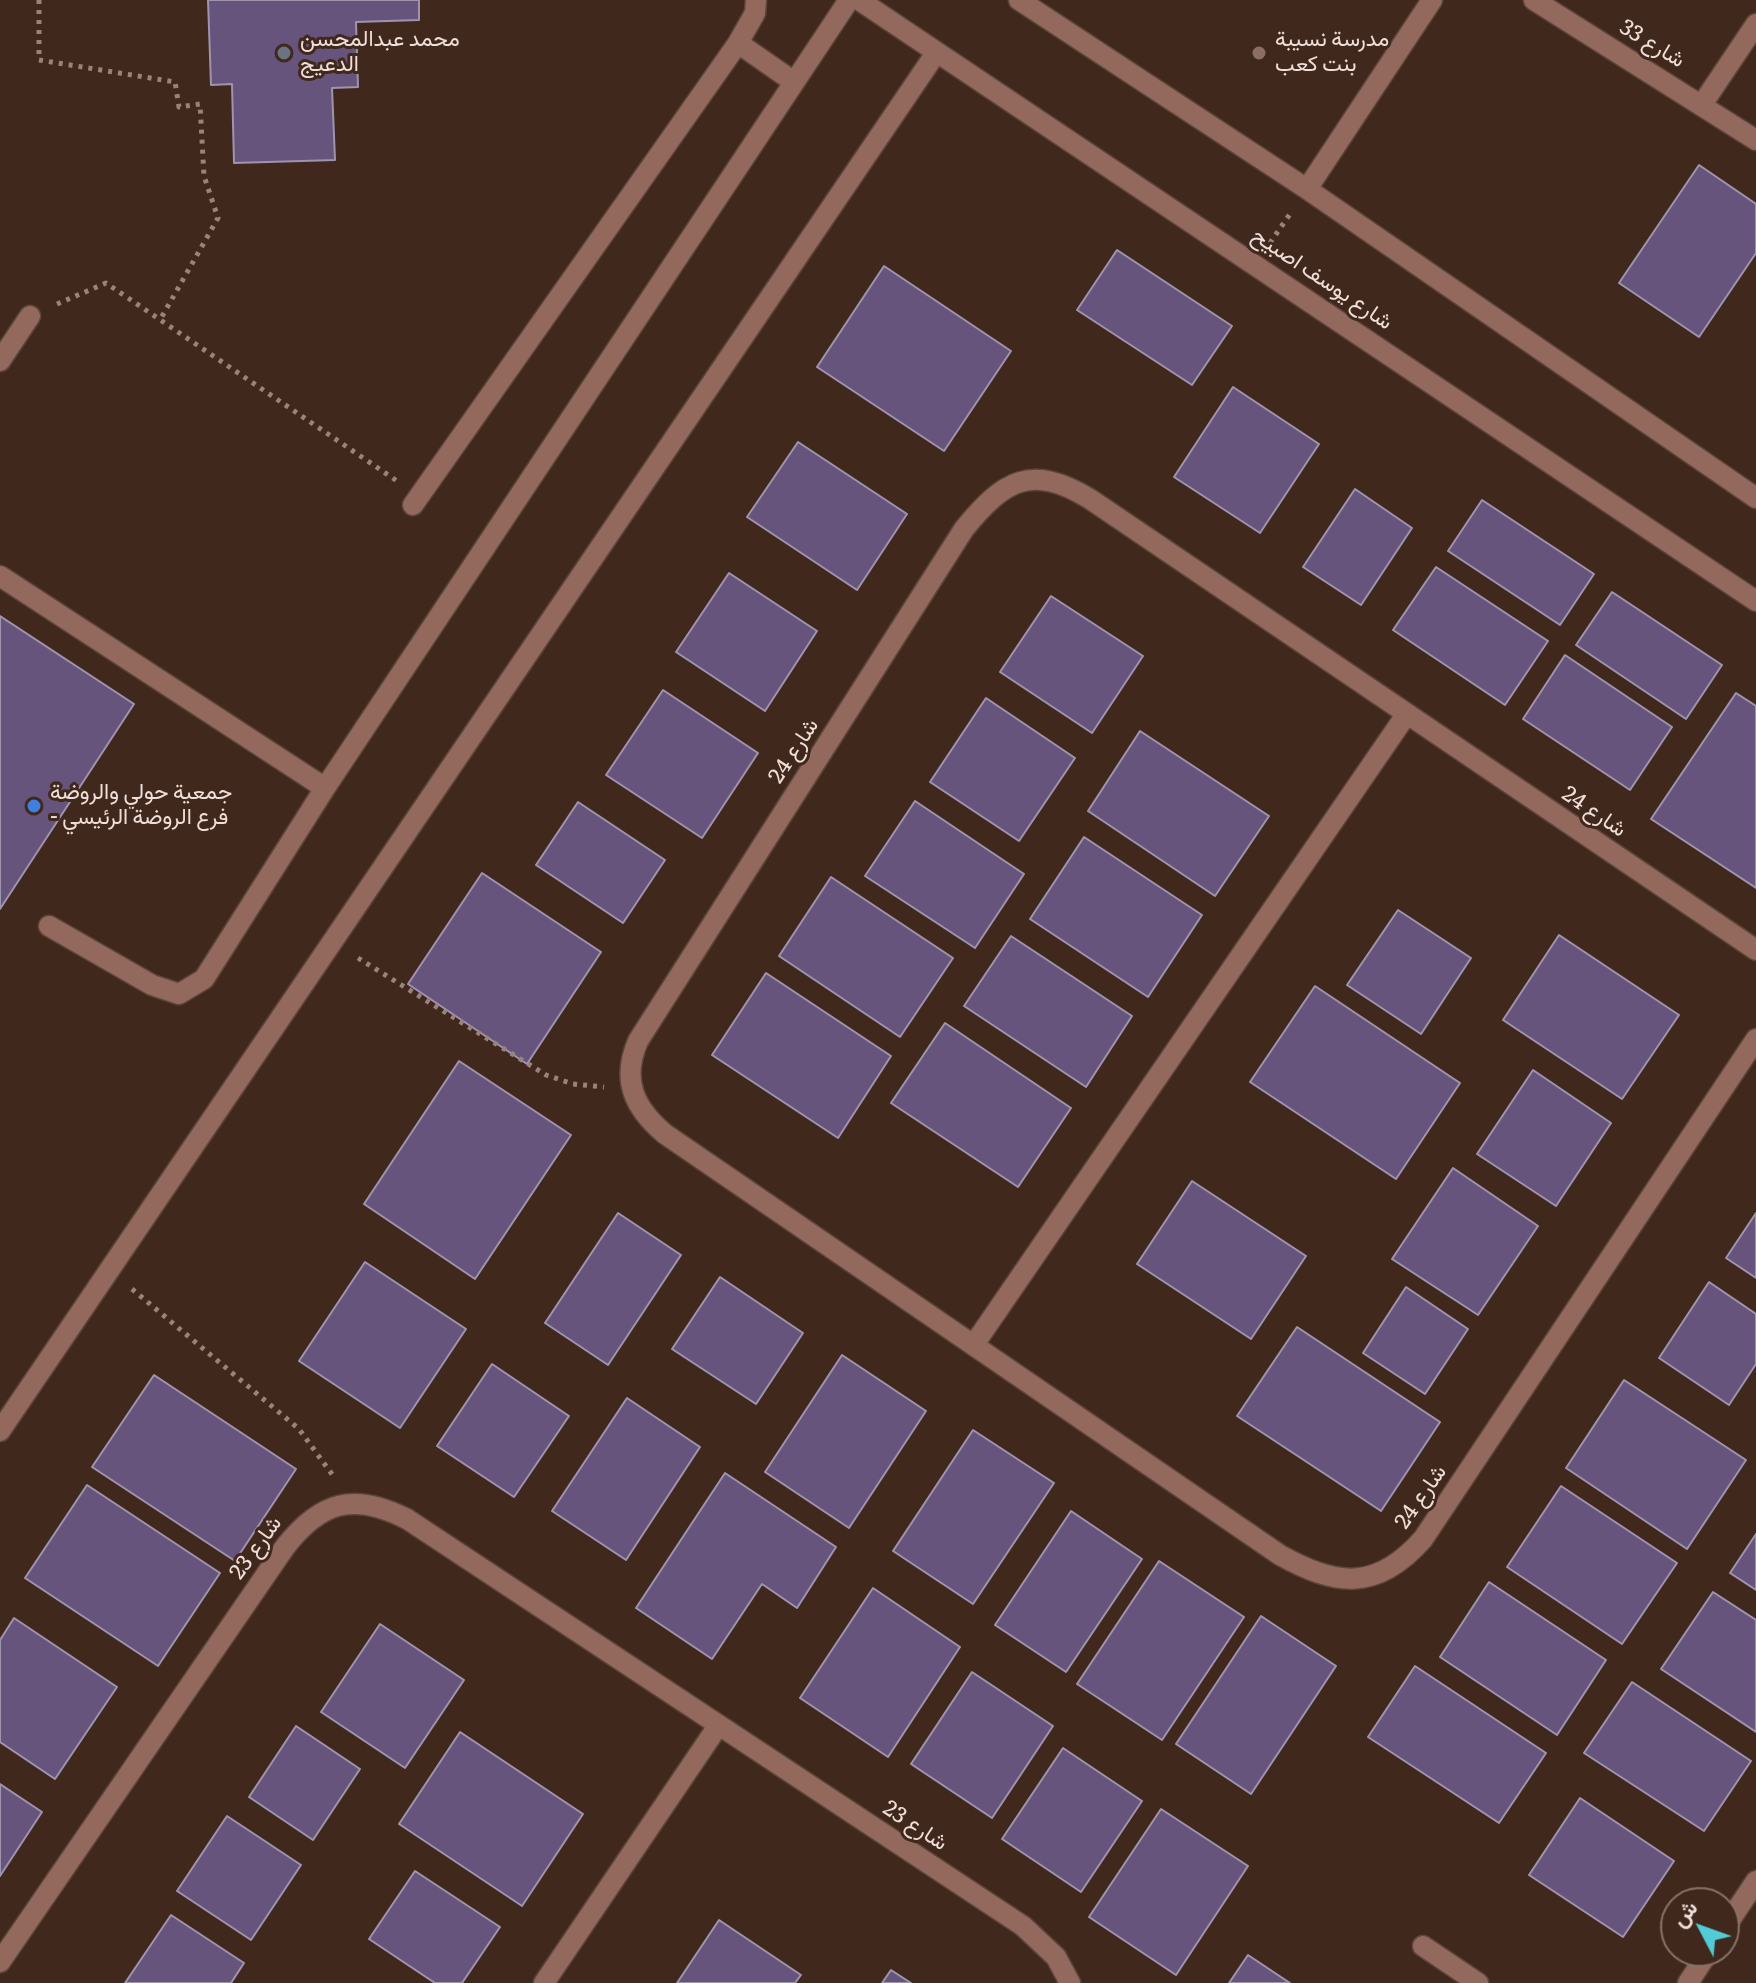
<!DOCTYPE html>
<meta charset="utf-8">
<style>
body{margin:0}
#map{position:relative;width:1756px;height:1983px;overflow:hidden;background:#40281d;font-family:Literata,Vazirmatn,serif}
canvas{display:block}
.north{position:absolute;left:1660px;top:1887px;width:80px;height:80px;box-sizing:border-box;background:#40281d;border:2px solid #867168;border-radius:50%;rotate:311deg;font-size:22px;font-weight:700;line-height:32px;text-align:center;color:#efdfd8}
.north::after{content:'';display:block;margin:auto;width:28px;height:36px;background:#52cbd7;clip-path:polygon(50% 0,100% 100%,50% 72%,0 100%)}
</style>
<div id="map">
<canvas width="1756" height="1983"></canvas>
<div class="north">ش</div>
</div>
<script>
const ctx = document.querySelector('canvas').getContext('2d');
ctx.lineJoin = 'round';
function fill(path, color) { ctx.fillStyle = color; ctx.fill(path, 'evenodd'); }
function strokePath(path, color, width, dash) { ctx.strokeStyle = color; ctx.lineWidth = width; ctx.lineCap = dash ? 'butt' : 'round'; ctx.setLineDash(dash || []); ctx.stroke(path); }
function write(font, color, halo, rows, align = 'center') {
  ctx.font = font + ' Literata,Vazirmatn,serif'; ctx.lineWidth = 6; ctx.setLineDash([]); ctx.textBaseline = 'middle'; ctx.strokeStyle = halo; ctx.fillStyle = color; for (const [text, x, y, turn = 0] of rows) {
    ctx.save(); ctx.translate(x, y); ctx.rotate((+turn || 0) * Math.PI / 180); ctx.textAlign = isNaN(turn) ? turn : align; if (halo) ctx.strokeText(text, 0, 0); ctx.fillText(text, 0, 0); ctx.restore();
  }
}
const building = new Path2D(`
 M208,0h211v20l-63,2 2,65 -26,1 3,72 -101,3 -2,-79 -21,1z
 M1699,165l57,39v49l-57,84 -80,-54z
 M1117,250l115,76 -40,59 -115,-75z
 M884,266l127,85 -67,100 -127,-84z
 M1233,387l86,57 -59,89 -86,-56z
 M798,442l109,72 -50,76 -110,-73z
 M1355,489l57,39 -51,77 -58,-38z
 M1482,500l112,74 -34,51 -112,-74z
 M1436,567l112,74 -43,64 -112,-75z
 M729,573l88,58 -52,80 -89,-59z
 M1612,592l110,73 -36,54 -110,-74z
 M1051,596l92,60 -51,77 -92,-61z
 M0,616l134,88 -134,205z
 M1565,655l107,72 -42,63 -107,-71z
 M663,690l95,63 -56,85 -96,-63z
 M1736,693l20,13v182l-105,-69z
 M986,698l89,60 -56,83 -89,-59z
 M1140,731l129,85 -54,80 -127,-85z
 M915,801l109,73 -49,74 -110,-72z
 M578,802l87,58 -42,63 -87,-58z
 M1084,837l118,78 -54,82 -118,-78z
 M482,873l119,79 -74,112 -119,-80z
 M831,877l122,81 -53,79 -121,-81z
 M1398,910l73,48 -50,76 -74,-49z
 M1559,935l120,80 -57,84 -119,-79z
 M1011,936l121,80 -46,71 -122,-81z
 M766,973l125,83 -53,82 -126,-83z
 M1315,986l145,97 -64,96 -146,-97z
 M945,1023l126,85 -53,79 -127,-84z
 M459,1061l112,74 -96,144 -111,-75z
 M1533,1070l78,53 -55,83 -79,-52z
 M1453,1168l85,58 -60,89 -86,-56z
 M1192,1181l114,75 -55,83 -114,-75z
 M618,1213l63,42 -73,110 -63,-42z
 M1756,1213v65l-30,-20z
 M365,1262l101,67 -66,99 -101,-67z
 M720,1277l83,56 -47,71 -84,-55z
 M1709,1282l47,32v50l-27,41 -70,-47z
 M1406,1287l62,42 -43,65 -62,-41z
 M1297,1327l143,95 -59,89 -144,-95z
 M842,1355l84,56 -77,117 -84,-56z
 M492,1364l77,52 -55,81 -77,-51z
 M154,1375l142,94 -61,92 -143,-94z
 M1624,1380l122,80 -59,89 -121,-81z
 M627,1398l73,49 -74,113 -74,-49z
 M973,1430l81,53 -81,121 -80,-53z
 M725,1473l111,74 -39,61 -35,-24 -50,75 -76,-51z
 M87,1485l133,88 -62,93 -133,-88z
 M1561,1486l116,77 -55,81 -115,-77z
 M1071,1511l71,48 -76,113 -71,-47z
 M1756,1534v56l-26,-17z
 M1159,1561l85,56 -82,123 -85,-56z
 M1489,1582l117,78 -49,75 -117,-78z
 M873,1588l87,59 -72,110 -88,-59z
 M1713,1592l43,28v112l-95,-63z
 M1261,1616l75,50 -85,128 -75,-50z
 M14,1618l103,69 -62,92 -55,-37v-102z
 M380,1624l84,56 -59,88 -84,-56z
 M1415,1666l131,87 -47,70 -131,-86z
 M972,1672l81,54 -61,92 -81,-54z
 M1632,1682l119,79 -47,70 -120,-78z
 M296,1726l64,43 -47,71 -64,-43z
 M460,1732l123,82 -61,92 -123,-82z
 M1063,1748l79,53 -61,91 -79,-53z
 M0,1784l42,28 -42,64z
 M1580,1798l94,63 -51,76 -94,-62z
 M1161,1809l87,57 -72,109 -87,-58z
 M227,1816l74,49 -50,75 -74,-49z
 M415,1871l85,56 -38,56h-27l-66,-44z
 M171,1915l73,48 -13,20h-106z
 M719,1920l82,55 -6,8h-118z
 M1248,1955l42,28h-61z
 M891,1970l20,13h-29z`);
fill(building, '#66547d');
strokePath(building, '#9f94ae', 2);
const minor = new Path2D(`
 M859,0l897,601
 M1019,0l288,189 449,309
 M1534,0l222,140
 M738,43l56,39
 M1703,103l53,-79
 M1307,189l125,-189
 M0,361l30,-45
 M413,505l325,-462 17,-30 1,-13
 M0,576l325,212 524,-788
 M49,926l103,59 27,9 25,-15 121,-191
 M1756,950l-666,-451c-59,-36 -86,-19 -126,30l-326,512c-17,39 -4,67 27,93l615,421c57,32 97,36 143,-16l333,-500
 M975,1343l431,-628
 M0,1431l936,-1378
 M1724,1929l32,-48
 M1423,1946l55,37
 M0,1962l285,-415c36,-46 69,-55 122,-28l616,407 33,31 14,26
 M544,1983l174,-257
 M1688,1983l21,-32`);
strokePath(minor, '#5c453b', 23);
strokePath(new Path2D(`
 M39,0v60l136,22 4,25 21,-3 4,72 14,42 -58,102
 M1270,243l22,-32
 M57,304l49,-21 291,198
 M358,958l188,117 27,9 31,3
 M132,1289l167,140 35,48`), '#98847b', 5, [4, 6]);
strokePath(minor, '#93695d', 20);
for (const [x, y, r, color] of [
 [284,53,8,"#6b7280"],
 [1259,53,8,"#8d6e63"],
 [34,806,8,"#3f7fe0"]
]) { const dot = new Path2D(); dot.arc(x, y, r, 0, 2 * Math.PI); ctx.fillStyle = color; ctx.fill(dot); strokePath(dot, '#40281d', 3); }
write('22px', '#efdfd8', '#40281d', [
 ["محمد عبدالمحسن",300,40],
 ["الدعيج",300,65],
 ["مدرسة نسيبة",1275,40],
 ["بنت كعب",1275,65],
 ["جمعية حولي والروضة",50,793],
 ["- فرع الروضة الرئيسي",50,818]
], 'left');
write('22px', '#efdfd8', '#40281d', [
 ["شارع 33",1652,44,31],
 ["شارع يوسف اصبيح",1322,279,34],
 ["شارع 24",794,751,-57],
 ["شارع 24",1594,812,34],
 ["شارع 24",1421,1497,-55],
 ["شارع 23",256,1548,-54],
 ["شارع 23",915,1826,33]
]);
</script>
